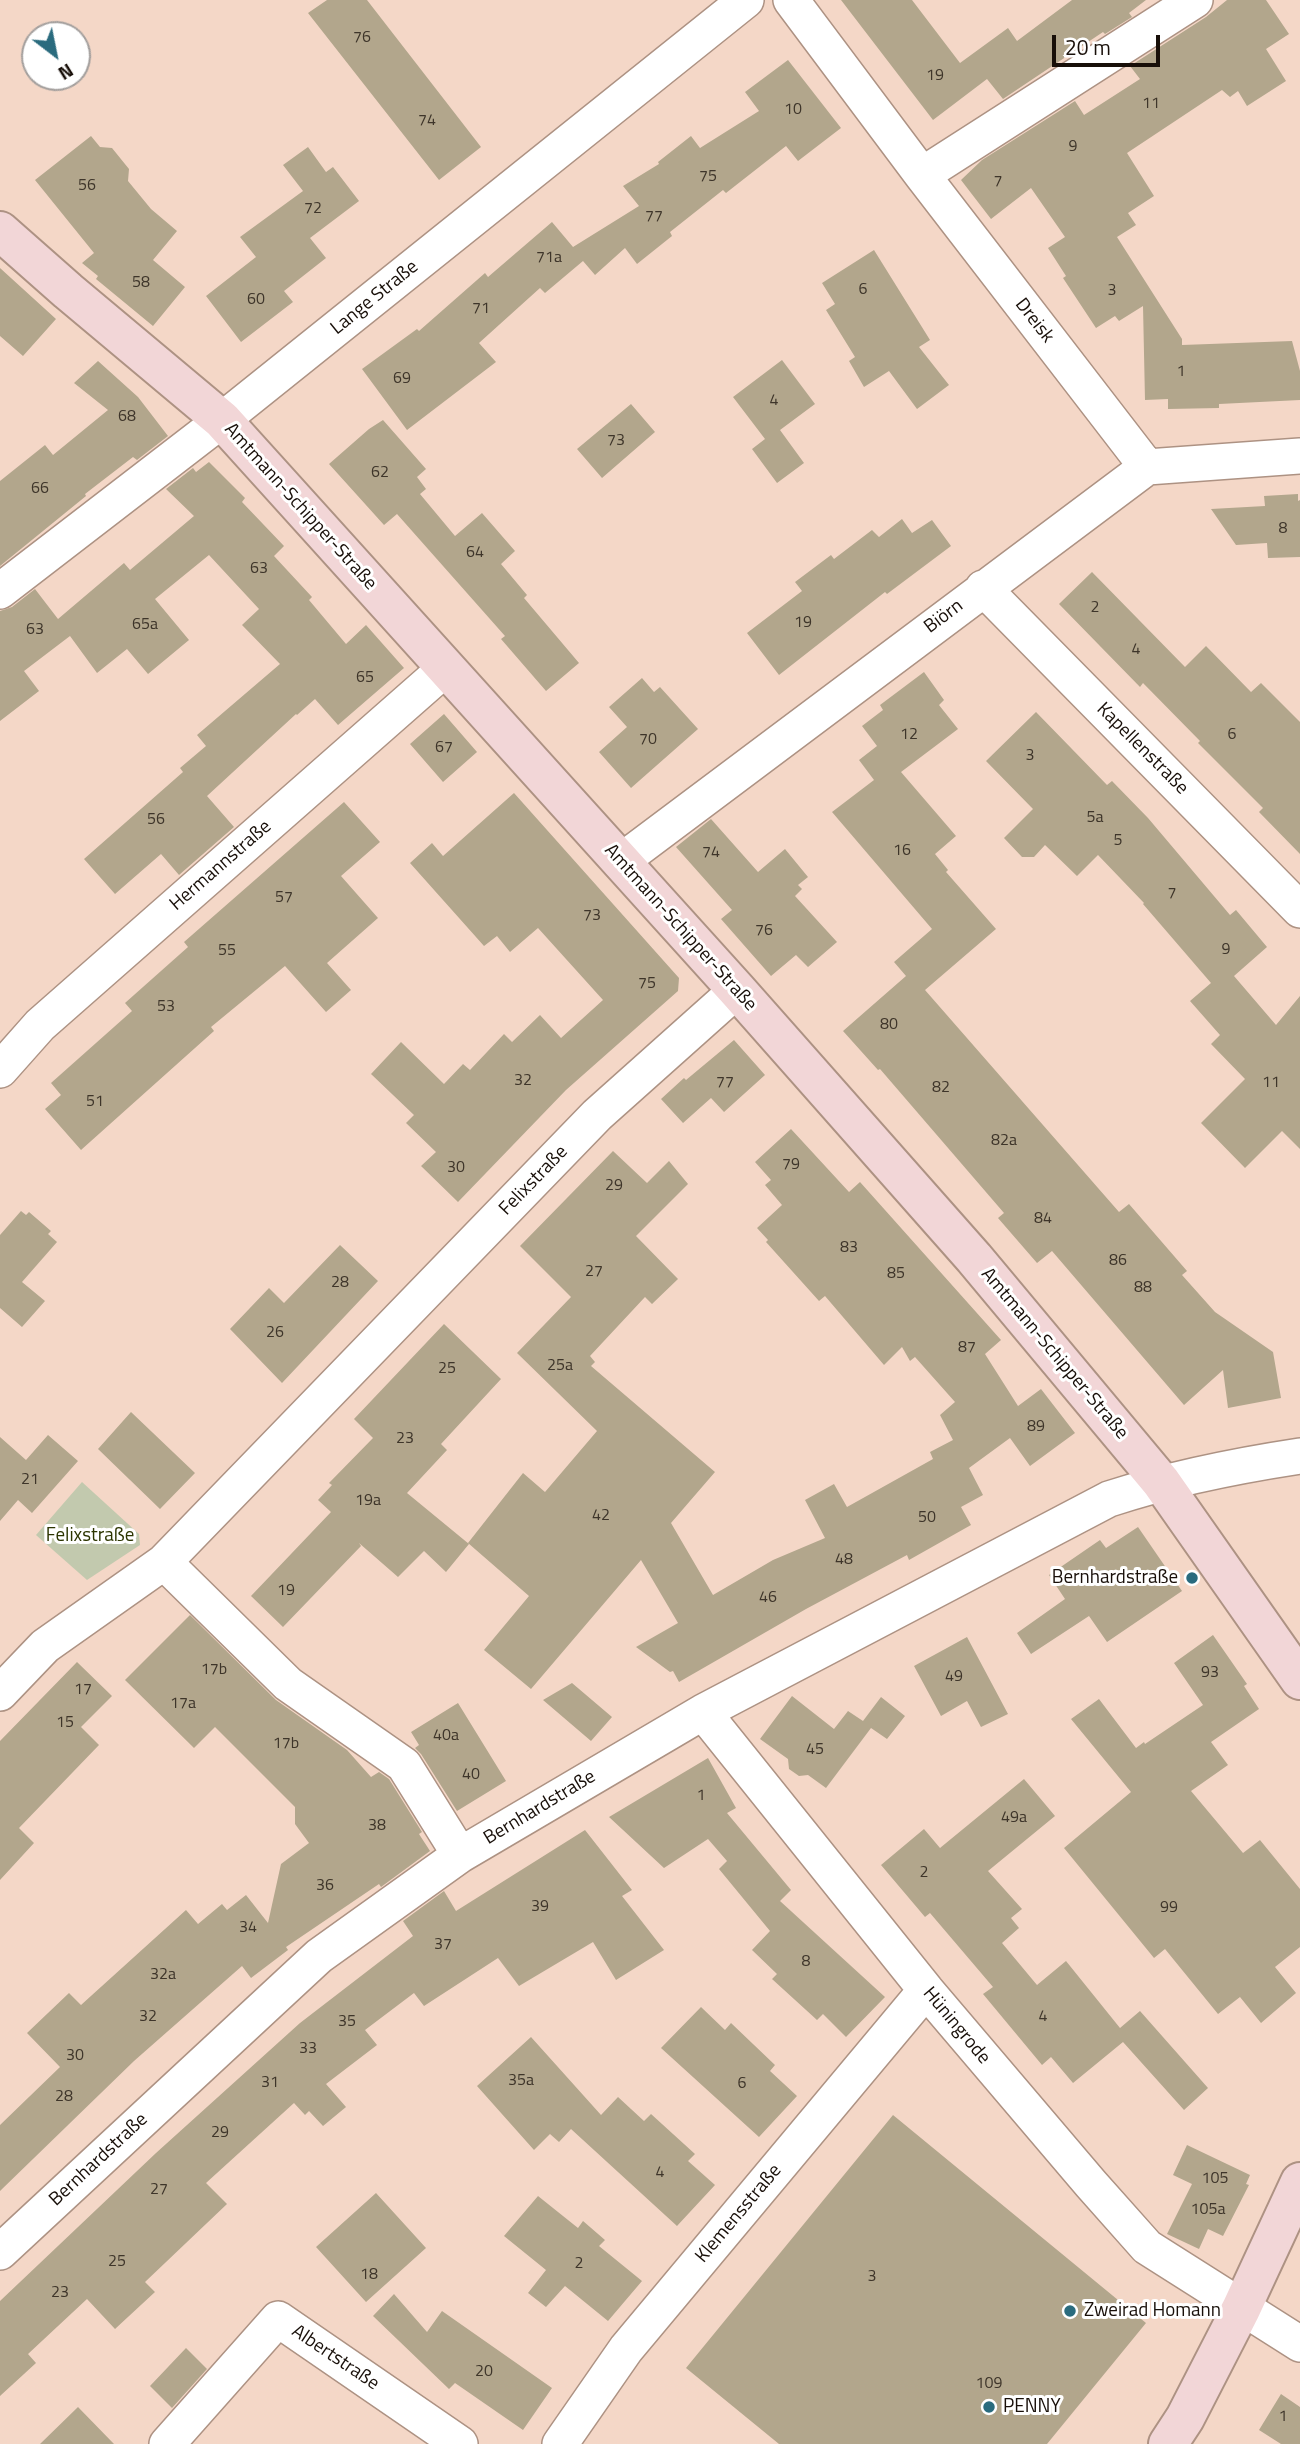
<!DOCTYPE html>
<meta charset="utf-8">
<style>
body{margin:0}
#map{position:relative;width:1300px;height:2444px;overflow:hidden;background:#f4d7c7;font-family:"Titillium Web",sans-serif}
canvas{display:block}
.north{position:absolute;left:21px;top:21px;width:70px;height:70px;box-sizing:border-box;background:#fff;border:2px solid #a39f9d;border-radius:50%;rotate:148deg;font-size:19px;font-weight:700;line-height:28px;text-align:center;color:#180f09}
.north::after{content:'';display:block;margin:auto;width:24px;height:32px;background:#2a6b7e;clip-path:polygon(50% 0,100% 100%,50% 72%,0 100%)}
.scale{position:absolute;left:1052px;top:35px;width:108px;height:32px;box-sizing:border-box;border:4px solid #180f09;border-top:0;padding-left:9px;font-size:21px;line-height:24px;white-space:nowrap;color:#180f09;-webkit-text-stroke:5px #fff;paint-order:stroke}
</style>
<div id="map">
<canvas width="1300" height="2444"></canvas>
<div class="north">N</div>
<div class="scale">20 m</div>
</div>
<script>
const ctx = document.querySelector('canvas').getContext('2d');
ctx.lineJoin = 'round';
function fill(path, color) { ctx.fillStyle = color; ctx.fill(path, 'evenodd'); }
function strokePath(path, color, width, dash) { ctx.strokeStyle = color; ctx.lineWidth = width; ctx.lineCap = dash ? 'butt' : 'round'; ctx.setLineDash(dash || []); ctx.stroke(path); }
function write(font, color, halo, rows, align = 'center') {
  ctx.font = font + ' "Titillium Web",sans-serif'; ctx.lineWidth = 6; ctx.setLineDash([]); ctx.textBaseline = 'middle'; ctx.strokeStyle = halo; ctx.fillStyle = color; for (const [text, x, y, turn = 0] of rows) {
    ctx.save(); ctx.translate(x, y); ctx.rotate((+turn || 0) * Math.PI / 180); ctx.textAlign = isNaN(turn) ? turn : align; if (halo) ctx.strokeText(text, 0, 0); ctx.fillText(text, 0, 0); ctx.restore();
  }
}
fill(new Path2D(`
 M82,1482l57,52 1,11 -53,35 -51,-45z`), '#c2c9ae');
fill(new Path2D(`
 M327,0h40l114,147 -42,33 -131,-167z
 M841,0h71l48,63 48,-35 9,13 55,-41h74l-17,13 3,4 -27,17 -2,-2 -100,67 -16,-20 -54,41z
 M1227,0h39l23,34 -23,15 20,32 -39,25 -9,-15 -8,6 -8,-7 -95,63 27,43 -26,17 8,12 -19,12 65,102v6l110,-4 8,30v29l-81,4v4l-51,1v-10l-23,1 -2,-94 -24,15 -4,-5 -19,12 -33,-50 3,-2 -18,-28 17,-11 -34,-49 -40,31 -30,-39 21,-20 93,-59 9,14 56,-36 -10,-13 76,-49z
 M788,60l53,68 -43,33 -12,-15 -60,47 -3,-3 -53,42 2,4 -35,28 -12,-16 -30,27 -12,-14 -38,32 -5,-5 -61,55 17,19 -89,68 -45,-61 55,-40 2,2 66,-58 3,4 64,-55 21,25 66,-41 -16,-20 36,-22 -1,-2 33,-26 9,12 59,-37 -14,-19z
 M91,136l9,11 12,1 17,21 -1,12 23,28 26,22 -24,29 32,27 -32,39 -57,-47 2,-3 -16,-13 12,-10 -59,-73z
 M308,147l18,25 7,-5 26,34 -49,37 16,20 -42,33 9,11 -52,40 -35,-46 50,-39 -16,-20 63,-46 -20,-26z
 M874,250l56,90 -11,7 30,38 -32,24 -28,-38 -25,16 -15,-26 6,-4 -29,-47 9,-6 -13,-21z
 M0,268l56,51 -33,37 -23,-20z
 M782,360l33,44 -35,26 24,33 -27,20 -25,-34 13,-10 -32,-42z
 M98,361l40,36 30,39 -31,24 -4,-3 -48,37 1,2 -86,70v-85l45,-36 8,10 55,-45 -34,-27z
 M631,404l24,28 -53,46 -25,-29z
 M383,420l43,49 -9,8 9,12 -6,5 35,42 27,-23 33,38 -14,13 26,31 -3,3 55,65 -33,28 -45,-52 4,-3 -108,-122 -13,11 -55,-61 40,-35z
 M209,462l36,36 -3,4 42,44 -10,10 38,41 -3,3 37,44 20,-19 38,43 -66,57 -23,-26 -18,16 -1,-1 -89,82 27,31 -55,48 -18,-21 -46,40 -31,-35 99,-87 -3,-4 26,-22 -9,-11 83,-71 -38,-39 17,-16 -50,-54 -54,44 34,41 -41,34 -21,-25 -30,24 -27,-37 -46,35 15,20 -39,30v-110l12,-4 23,-18 23,30 66,-56 6,7 64,-54 -28,-27 27,-21 3,4z
 M1298,494v7l2,-1v57l-32,1 -1,-15 -31,2 -25,-36 54,-3 -1,-10z
 M902,519l10,14 20,-13 19,26 -64,48 -2,-2 -106,83 -32,-42 55,-42 -7,-9 36,-27 3,4 38,-29 7,7z
 M1092,572l93,95 21,-21 45,46 10,-9 39,39v132l-41,-42 4,-4 -65,-65 2,-2 -57,-58 -3,4 -81,-83z
 M924,672l20,28 -5,5 19,24 -57,43 55,64 -21,18 13,16 -2,2 50,57 -71,61 194,222 10,-8 58,67 -5,4 33,37 58,40 8,46 -53,10 -5,-38 -39,35 -132,-154 -15,12 -39,-45 6,-5 -124,-144 -2,1 -35,-39 63,-55 -12,-14 38,-33 -100,-117 42,-32 -15,-20 18,-14 -15,-20 21,-16 -3,-5z
 M642,678l12,14 6,-5 38,42 -67,59 -32,-36 28,-25 -18,-20z
 M1036,712l71,73 5,-4 36,37 82,97 6,-5 31,37 -33,29 42,49 24,-29v153l-18,-18 -37,37 -44,-45 44,-44 -34,-35 9,-9 -30,-34 21,-18 -68,-79 1,-1 -46,-48 -21,21 -32,-31 -11,12h-12l-18,-19 29,-29 -47,-48z
 M444,714l33,38 -34,30 -33,-38z
 M514,793l165,185 -1,13 -112,99 -108,112 -37,-36 15,-14 -30,-29 8,-8 -43,-41 30,-32 43,42 19,-20 7,6 34,-36 8,8 28,-27 21,23 42,-38 -65,-72 -28,24 -13,-16 -13,10 -74,-83 22,-20 11,13z
 M344,802l36,40 -39,34 37,42 -51,45 24,27 -25,22 -41,-46 -74,61 3,4 -133,119 -36,-41 16,-14 -10,-12 81,-72 -7,-8 63,-56 -4,-5z
 M711,819l47,53 27,-23 23,28 -10,8 4,4 -7,7 42,46 -29,25 -12,-12 -25,21 -50,-57 11,-9 -56,-63z
 M734,1040l31,35 -41,37 -13,-14 -28,25 -22,-24 23,-21 2,2z
 M791,1129l58,63 11,-10 141,158 -16,14 33,52 23,-17 34,44 -45,33 -20,-28 -41,30 14,27 -22,12 10,18 -62,35 -2,-5 -101,54 -127,73 -6,-11 -3,1 -34,-25 42,-24 -37,-63 -110,129 -47,-39 45,-54 -61,-53 55,-70 22,19 52,-61 -80,-78 54,-56 -51,-51 93,-95 34,32 22,-22 19,23 -52,52 42,43 -26,25 -7,-7 -55,59 5,6 -4,4 124,106 -44,51 42,72 60,-35 52,-22 -20,-38 29,-16 13,23 86,-48 -3,-7 23,-12 -13,-25 15,-13 -40,-45 -5,4 -8,-14 -18,18 -59,-69 -6,5 -53,-59 2,-2 -11,-12 25,-23 -17,-20 6,-5 -16,-18z
 M21,1211l5,4 3,-3 22,19 -3,3 9,8 -35,40 23,19 -23,26 -22,-19v-73z
 M340,1245l38,36 -96,102 -52,-54 39,-41 15,15z
 M444,1324l57,55 -60,65 6,6 -40,43 62,51 -23,28 -22,-21 -26,26 -39,-34 2,3 -78,81 -32,-31 80,-84 -13,-12 14,-15 -3,-2 44,-45 -19,-19z
 M131,1412l64,61 -35,36 -62,-60z
 M48,1435l30,26 -46,52 -14,-13 -18,21v-84l26,23z
 M1138,1527l44,64 -75,51 -18,-26 -58,38 -14,-21 48,-34 -16,-24 51,-35 6,8z
 M190,1615l86,85 71,50 24,27 8,-5 10,7 33,53 -3,2 11,17 -49,36 -2,-3 -93,63 2,3 -37,28 -9,-12 -108,95 -134,130v-66l60,-58 -33,-34 42,-40 12,12 105,-95 12,14 24,-20 5,6 19,-15 22,28 13,-59 28,-21 -14,-19v-17l-80,-80 -21,21 -69,-68z
 M1213,1635l34,49 -3,2 15,23 -48,33 17,23 -37,26 52,62 17,-13 40,49v58l-25,20 21,26 -35,30 -21,-26 -22,17 -53,-65 -11,9 -90,-110 67,-56 -60,-73 28,-20 37,49 8,-6 1,2 58,-39 -29,-42z
 M967,1637l41,77 -27,13 -14,-26 -26,15 -27,-50z
 M77,1662l35,34 -31,31 18,18 -80,83 15,15 -34,37v-139z
 M572,1683l40,34 -21,24 -48,-41z
 M792,1696l42,33 14,-18 15,10 18,-24 24,19 -18,23 -16,-11 -45,60 -18,-13 -9,1 -10,-7 -1,-10 -28,-20z
 M458,1703l48,78 -49,30 -36,-57 -6,-6 4,-3 -8,-13z
 M708,1758l28,50 -9,5 64,77 -11,11 105,96 -39,40 -23,-23 -6,6 -45,-41 5,-5 -25,-24 18,-19 -51,-62 8,-8 -19,-22 -44,29 -55,-51z
 M1024,1779l31,37 -67,55 34,38 -11,9 8,10 -17,15 35,42 29,-24 54,67 20,-17 68,77 -24,22 -61,-68 -50,41 -22,-26 -9,8 -59,-71 10,-7 -63,-74 -5,4 -44,-52 43,-36 16,19z
 M585,1830l47,60 -10,6 42,54 -48,30 -23,-38 -74,44 -21,-28 -74,48 -10,-13 -49,37 12,15 -51,39 20,23 -23,19 -14,-15 -4,4 -11,-12 -88,80 21,21 -82,78 10,10 -40,37 -28,-30 -59,55 8,9 -36,33v-95l156,-148 144,-130 113,-87 -10,-15 41,-30 12,20z
 M701,2007l24,23 6,-7 44,42 -5,6 27,25 -38,41 -98,-89z
 M531,2037l70,78 17,-18 26,24 7,-7 44,40 -7,7 27,24 -38,41 -106,-97 -12,13 -9,-8 -16,16 -57,-64z
 M893,2115l253,208 -99,121h-268l-93,-76z
 M1187,2145l63,30 -4,9 3,1 -26,51 -15,-7 -9,20 -32,-15 25,-50 -19,-9z
 M376,2193l50,55 -60,54 -50,-55z
 M538,2196l40,32 5,-7 22,19 -6,6 43,35 -34,40 -43,-35 -19,21 -18,-14 18,-23 -42,-34z
 M394,2294l33,38 15,-21 110,77 -29,42 -68,-47 -6,6 -76,-73z
 M186,2348l21,21 -35,39 -22,-22z
 M1281,2394l19,13v37h-19l-22,-14z
 M78,2407l36,37h-74z`), '#b2a68c');
const street = new Path2D(`
 M791,0l131,175 225,292
 M922,175l273,-175
 M983,588l317,322
 M0,591l222,-171 524,-420
 M620,862l527,-395 153,-11
 M0,1070l40,-45 406,-357
 M164,1562l124,122 116,81 56,90
 M0,1693l45,-47 119,-84 433,-447 140,-125
 M703,1712l223,278 165,194 56,63 153,97
 M0,2252l319,-296 141,-101 243,-143 406,-213c64,-21 125,-33 191,-43
 M167,2444l111,-125 182,125
 M560,2444l66,-95 300,-359`);
const secondary = new Path2D(`
 M0,231l68,60 154,129 515,570 237,268 187,224 139,198
 M1168,2444l17,-26 56,-109 59,-127`);
strokePath(street, '#ad9283', 38);
strokePath(secondary, '#ad9283', 42);
strokePath(street, '#fff', 35);
strokePath(secondary, '#f2d6d7', 38);
for (const [x, y, r, color] of [
 [1192,1578,7,"#2a6b7e"],
 [1070,2311,7,"#2a6b7e"],
 [989,2407,7,"#2a6b7e"]
]) { const dot = new Path2D(); dot.arc(x, y, r, 0, 2 * Math.PI); ctx.fillStyle = color; ctx.fill(dot); strokePath(dot, '#fff', 2.5); }
write('16px', '#3e352a', null, [
 ["76",362,38],
 ["19",935,76],
 ["11",1151,104],
 ["10",793,110],
 ["74",427,121],
 ["9",1073,147],
 ["75",708,177],
 ["7",998,182],
 ["56",87,186],
 ["72",313,209],
 ["77",654,217],
 ["71a",549,258],
 ["58",141,283],
 ["6",863,290],
 ["3",1112,291],
 ["60",256,300],
 ["71",481,309],
 ["1",1181,372],
 ["69",402,379],
 ["4",774,401],
 ["68",127,417],
 ["73",616,441],
 ["62",380,473],
 ["66",40,489],
 ["8",1283,529],
 ["64",475,553],
 ["63",259,569],
 ["2",1095,608],
 ["19",803,623],
 ["65a",145,625],
 ["63",35,630],
 ["4",1136,650],
 ["65",365,678],
 ["12",909,735],
 ["6",1232,735],
 ["70",648,740],
 ["67",444,748],
 ["3",1030,756],
 ["5a",1095,818],
 ["56",156,820],
 ["5",1118,841],
 ["16",902,851],
 ["74",711,853],
 ["7",1172,894],
 ["57",284,898],
 ["73",592,916],
 ["76",764,931],
 ["9",1226,950],
 ["55",227,951],
 ["75",647,984],
 ["53",166,1007],
 ["80",889,1025],
 ["32",523,1081],
 ["77",725,1083],
 ["11",1271,1083],
 ["82",941,1088],
 ["51",95,1102],
 ["82a",1004,1141],
 ["79",791,1165],
 ["30",456,1168],
 ["29",614,1186],
 ["84",1043,1219],
 ["83",849,1248],
 ["86",1118,1261],
 ["27",594,1272],
 ["85",896,1274],
 ["28",340,1283],
 ["88",1143,1288],
 ["26",275,1333],
 ["87",967,1348],
 ["25a",560,1366],
 ["25",447,1369],
 ["89",1036,1427],
 ["23",405,1439],
 ["21",30,1480],
 ["19a",368,1501],
 ["42",601,1516],
 ["50",927,1518],
 ["48",844,1560],
 ["19",286,1591],
 ["46",768,1598],
 ["17b",214,1670],
 ["93",1210,1673],
 ["49",954,1677],
 ["17",83,1690],
 ["17a",183,1704],
 ["15",65,1723],
 ["40a",446,1736],
 ["17b",286,1744],
 ["45",815,1750],
 ["40",471,1775],
 ["1",701,1796],
 ["49a",1014,1818],
 ["38",377,1826],
 ["2",924,1873],
 ["36",325,1886],
 ["39",540,1907],
 ["99",1169,1908],
 ["34",248,1928],
 ["37",443,1945],
 ["8",806,1962],
 ["32a",163,1975],
 ["32",148,2017],
 ["4",1043,2017],
 ["35",347,2022],
 ["33",308,2049],
 ["30",75,2056],
 ["35a",521,2081],
 ["31",270,2083],
 ["6",742,2084],
 ["28",64,2097],
 ["29",220,2133],
 ["4",660,2173],
 ["105",1215,2179],
 ["27",159,2190],
 ["105a",1208,2210],
 ["25",117,2262],
 ["2",579,2264],
 ["18",369,2275],
 ["3",872,2277],
 ["23",60,2293],
 ["20",484,2372],
 ["109",989,2384],
 ["1",1283,2417]
]);
write('19px', '#180f09', '#fff', [
 ["Lange Straße",375,298,-39],
 ["Dreisk",1034,321,52],
 ["Amtmann-Schipper-Straße",300,507,48],
 ["Biörn",944,617,-37],
 ["Kapellenstraße",1142,749,45],
 ["Hermannstraße",221,866,-41],
 ["Amtmann-Schipper-Straße",680,928,48],
 ["Felixstraße",534,1181,-46],
 ["Amtmann-Schipper-Straße",1054,1354,50],
 ["Bernhardstraße",540,1808,-31],
 ["Hüningrode",956,2026,50],
 ["Bernhardstraße",99,2160,-43],
 ["Klemensstraße",739,2214,-50],
 ["Albertstraße",335,2358,34]
]);
write('19px', '#2c3500', '#fff', [
 ["Felixstraße",90,1536]
]);
write('19px', '#180f09', '#fff', [
 ["Bernhardstraße",1178,1578,"right"],
 ["Zweirad Homann",1084,2311],
 ["PENNY",1003,2407]
], 'left');
</script>
